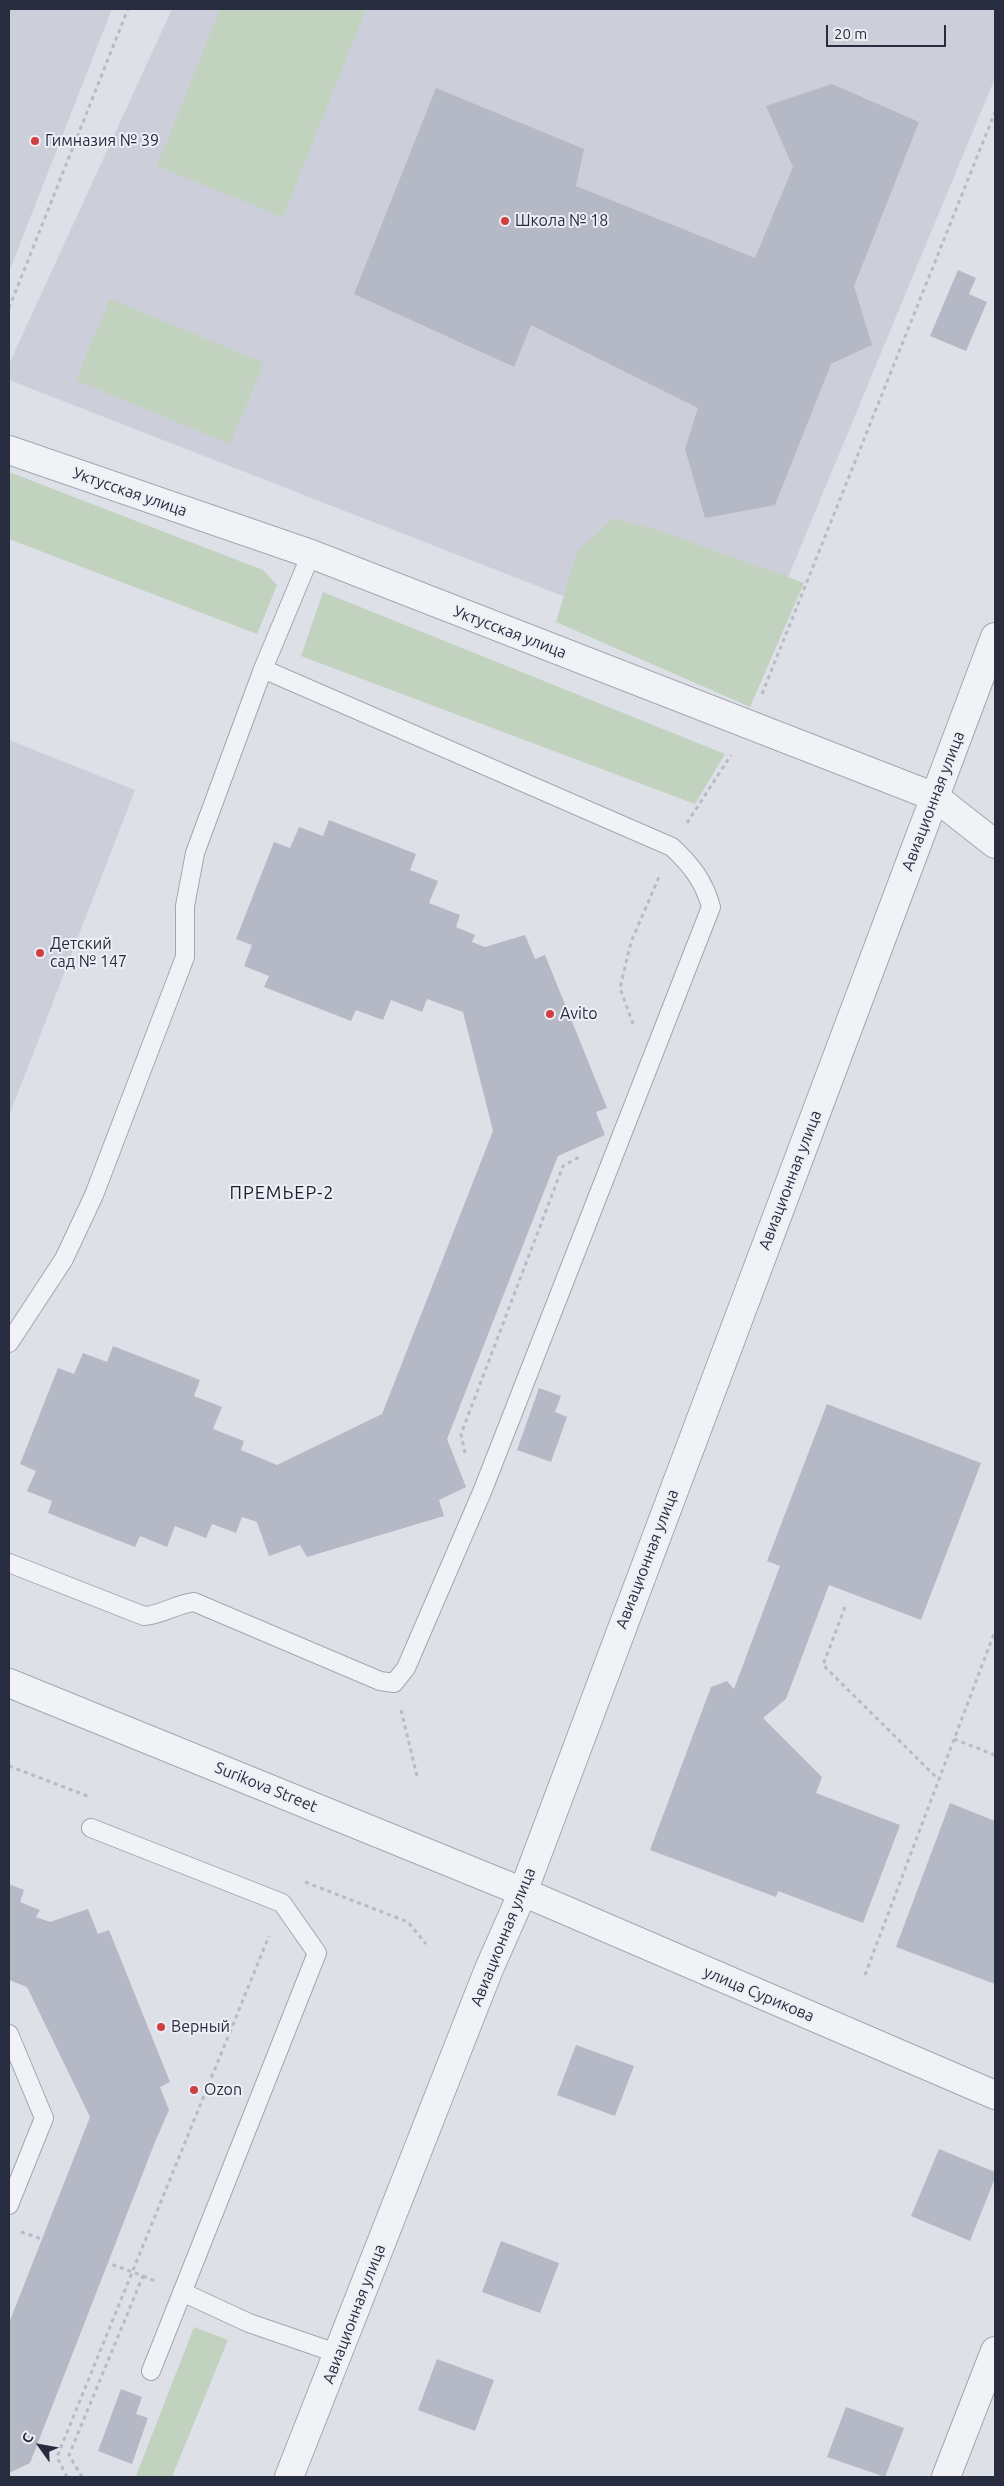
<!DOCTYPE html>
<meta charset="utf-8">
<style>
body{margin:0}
#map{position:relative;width:1004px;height:2486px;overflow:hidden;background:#dee0e8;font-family:Ubuntu,sans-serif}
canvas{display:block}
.frame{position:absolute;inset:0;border:10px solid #272c3f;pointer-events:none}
.north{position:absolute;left:15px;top:2421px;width:50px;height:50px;-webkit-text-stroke:4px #edeff5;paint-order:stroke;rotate:302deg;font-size:14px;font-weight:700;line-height:20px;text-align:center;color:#272c3f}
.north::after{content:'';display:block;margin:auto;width:18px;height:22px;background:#272c3f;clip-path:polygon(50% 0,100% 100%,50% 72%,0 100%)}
.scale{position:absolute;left:826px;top:25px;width:120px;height:22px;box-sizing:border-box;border:2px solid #272c3f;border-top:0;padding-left:6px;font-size:15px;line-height:18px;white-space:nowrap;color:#272c3f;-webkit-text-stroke:4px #edeff5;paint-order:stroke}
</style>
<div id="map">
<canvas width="1004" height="2486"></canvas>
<div class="frame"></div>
<div class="north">С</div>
<div class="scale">20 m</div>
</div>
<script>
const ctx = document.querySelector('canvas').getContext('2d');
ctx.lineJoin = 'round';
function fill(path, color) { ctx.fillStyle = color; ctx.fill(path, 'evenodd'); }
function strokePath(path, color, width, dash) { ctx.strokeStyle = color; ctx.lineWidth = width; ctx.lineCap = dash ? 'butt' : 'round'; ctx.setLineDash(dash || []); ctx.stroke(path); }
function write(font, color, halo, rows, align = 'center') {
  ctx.font = font + ' Ubuntu,sans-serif'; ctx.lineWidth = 4; ctx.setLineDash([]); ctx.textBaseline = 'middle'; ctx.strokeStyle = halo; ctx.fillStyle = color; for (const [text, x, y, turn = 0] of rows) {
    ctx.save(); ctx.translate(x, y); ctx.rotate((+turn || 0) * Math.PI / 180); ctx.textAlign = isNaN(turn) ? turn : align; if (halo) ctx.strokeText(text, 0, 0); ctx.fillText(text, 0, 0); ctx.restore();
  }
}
fill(new Path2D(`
 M9,9h103l-103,263z
 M172,9h823v69l-245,591 -741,-289v-16z
 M9,740l126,50 -126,326z`), '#cccfda');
fill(new Path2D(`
 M220,9h146l-83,208 -126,-51z
 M110,299l154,64 -34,81 -154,-64z
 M9,472l254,98 14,15 -20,49 -248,-95z
 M613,518l47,13 144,52 -54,124 -194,-85 21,-70z
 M323,592l402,162 -30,50 -394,-148z
 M194,2327l34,13 -56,137h-41l5,-1z`), '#c1d2bf');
fill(new Path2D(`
 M832,84l87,38 -65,164 18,59 -41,19 -56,141 -70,13 -20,-69 13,-41 -167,-83 -17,42 -160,-73 82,-206 148,61 -8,37 179,72 38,-91 -27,-61z
 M958,270l18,8 -7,16 18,8 -21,49 -36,-15z
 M329,820l87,34 -6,16 28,11 -9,22 31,12 -4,12 19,8 -3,7 13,5 40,-12 10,24 10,-4 62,153 -11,4 9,23 -47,21 -111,283 19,48 -27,13 5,16 -137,41 -7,-12 -31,11 -12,-34 -15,-5 -6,16 -24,-9 -6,14 -31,-12 -8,21 -27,-11 -5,11 -87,-34 4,-12 -25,-10 9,-20 -16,-7 38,-96 16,6 9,-21 24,9 6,-16 87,34 -6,16 28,11 -9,22 31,12 -3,9 36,15 105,-51 111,-283 -30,-119 -36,-13 -5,13 -31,-12 -8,20 -27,-10 -5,11 -87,-34 5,-11 -25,-10 8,-21 -16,-6 38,-97 16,6 9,-21 24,9z
 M539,1388l22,8 -6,16 12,5 -16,45 -34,-12z
 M827,1404l154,59 -60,157 -92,-35 -43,114 -23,19 59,59 -6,16 84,32 -37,98 -85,-32 -2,6 -126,-47 61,-163 16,-6 7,8 46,-123 -13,-5z
 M950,1803l45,18v163l-99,-37z
 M9,1884l15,6 -4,12 20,8 -4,7 14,5 38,-13 10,25 11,-4 61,152 -10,5 9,23 -14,32 -125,321 -21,10v-150l81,-206 -63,-130 -18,-7z
 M576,2045l58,21 -19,50 -58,-21z
 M939,2149l56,23v6l-25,63 -59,-25z
 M501,2241l58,22 -19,50 -58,-21z
 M437,2359l57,21 -19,51 -57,-21z
 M121,2389l21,8 -6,17 12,4 -16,46 -34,-13z
 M846,2407l58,21 -19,49 -58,-20z`), '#b5b9c5');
const service = new Path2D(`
 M9,1343l55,-84 30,-64 91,-238v-51l10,-53 68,-184 48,-115
 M9,1563l135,53c18,-1 32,-12 50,-14l186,79 14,2 12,-15 76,-176 229,-585c-7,-26 -20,-42 -39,-60l-409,-178
 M91,1828l191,75 35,50 -166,418
 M9,2034l35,84 -35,87
 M182,2292l67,31 90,31`);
const minor = new Path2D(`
 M9,450l302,104 624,243 60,47
 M9,1683l514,209 472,203
 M289,2477l200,-508 34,-77 472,-1255
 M946,2477l49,-126`);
strokePath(service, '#a3a6b2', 20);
strokePath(minor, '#a3a6b2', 30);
strokePath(new Path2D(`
 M9,308l119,-299
 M762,694l233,-582
 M687,823l44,-68
 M633,1024l-13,-36 11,-46 28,-65
 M465,1453l-4,-19 102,-268 18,-10
 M845,1607l-22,58 116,115
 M401,1710l16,66
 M954,1739l41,16
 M9,1766l81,31
 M305,1882l103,40 18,22
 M865,1975l130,-344
 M21,2232l21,7
 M143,2276l12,5
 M67,2477l-10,-20 212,-521
 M82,2477l-13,-22 74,-179 -35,-13`), '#b8bbc3', 3, [4, 4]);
strokePath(service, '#f0f2f6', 18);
strokePath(minor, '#f0f2f6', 28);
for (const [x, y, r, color] of [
 [35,141,5,"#d03f41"],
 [505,221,5,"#d03f41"],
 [40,953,5,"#d03f41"],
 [550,1014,5,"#d03f41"],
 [161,2027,5,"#d03f41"],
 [194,2090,5,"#d03f41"]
]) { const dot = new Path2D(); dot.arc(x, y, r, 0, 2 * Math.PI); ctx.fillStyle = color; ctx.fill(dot); strokePath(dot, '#edeff5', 2); }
write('16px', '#272c3f', '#edeff5', [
 ["Гимназия № 39",45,141],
 ["Школа № 18",515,221],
 ["Детский",50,944],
 ["сад № 147",50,962],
 ["Avito",560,1014],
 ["Верный",171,2027],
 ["Ozon",204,2090]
], 'left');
write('16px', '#272c3f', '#edeff5', [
 ["Уктусская улица",130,492,19],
 ["Уктусская улица",510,632,21],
 ["Авиационная улица",933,801,-69],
 ["Авиационная улица",790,1180,-69],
 ["Авиационная улица",647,1559,-69],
 ["Surikova Street",266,1787,22],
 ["Авиационная улица",503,1937,-68],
 ["улица Сурикова",759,1994,23],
 ["Авиационная улица",354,2314,-69]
]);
ctx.letterSpacing = '1px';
write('18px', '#191d2f', '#edeff5', [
 ["ПРЕМЬЕР-2",282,1193]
]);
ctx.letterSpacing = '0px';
</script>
